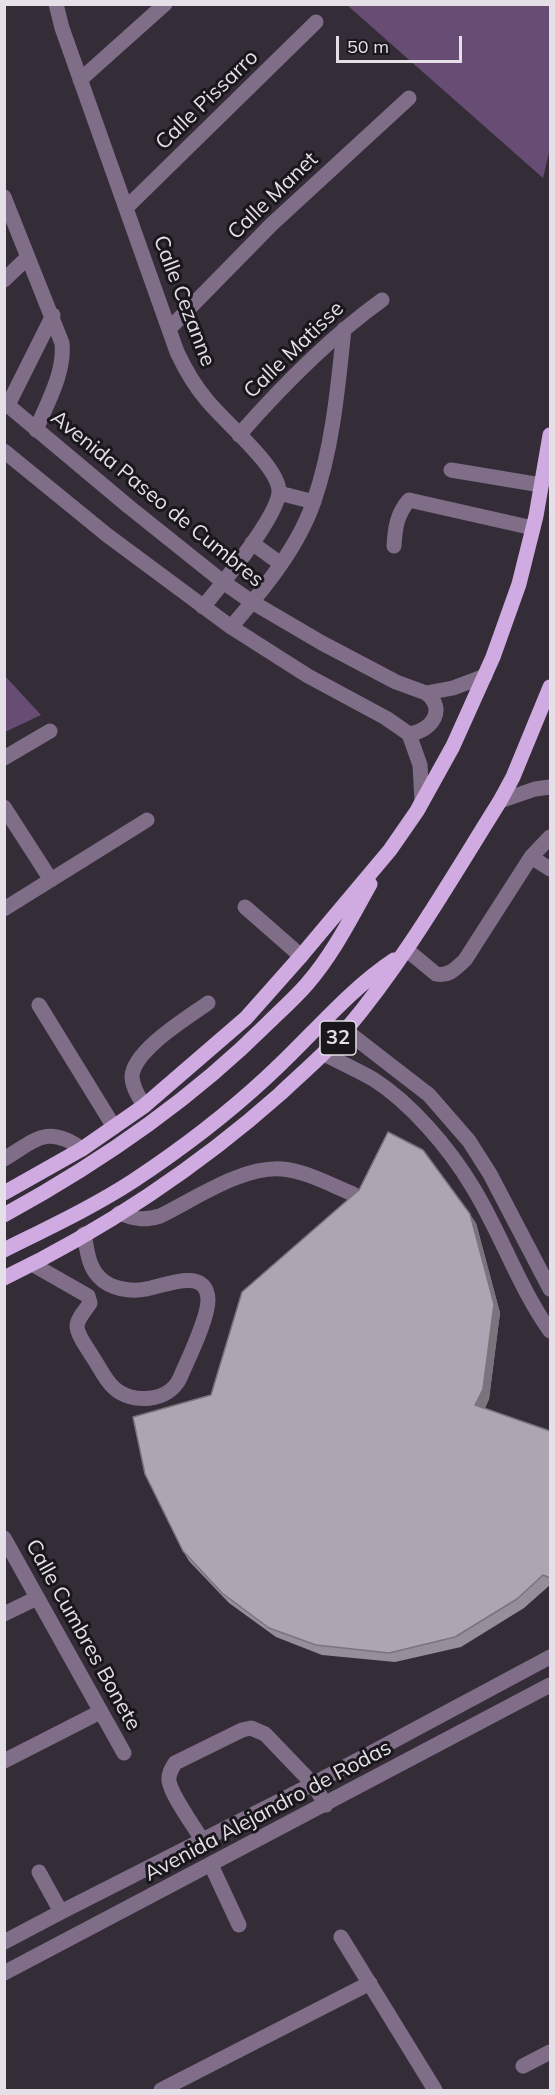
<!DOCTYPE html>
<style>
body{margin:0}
#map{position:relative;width:555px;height:2095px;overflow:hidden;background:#342d38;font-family:Mulish,sans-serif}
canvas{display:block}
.frame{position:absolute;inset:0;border:6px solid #e5e0e7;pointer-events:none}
.scale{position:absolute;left:336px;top:36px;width:126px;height:27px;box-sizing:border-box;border:3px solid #e5e0e7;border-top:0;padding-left:8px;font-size:18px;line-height:21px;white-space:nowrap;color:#e5e0e7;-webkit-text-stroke:4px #1a171c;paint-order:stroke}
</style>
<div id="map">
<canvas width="555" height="2095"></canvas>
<div class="frame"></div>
<div class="scale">50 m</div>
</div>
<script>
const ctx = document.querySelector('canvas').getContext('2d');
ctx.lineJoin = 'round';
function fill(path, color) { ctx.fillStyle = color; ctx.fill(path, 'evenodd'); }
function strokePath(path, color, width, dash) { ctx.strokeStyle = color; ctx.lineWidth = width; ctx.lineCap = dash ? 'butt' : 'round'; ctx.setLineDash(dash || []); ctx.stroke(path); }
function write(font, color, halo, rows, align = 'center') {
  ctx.font = font + ' Mulish,sans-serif'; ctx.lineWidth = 6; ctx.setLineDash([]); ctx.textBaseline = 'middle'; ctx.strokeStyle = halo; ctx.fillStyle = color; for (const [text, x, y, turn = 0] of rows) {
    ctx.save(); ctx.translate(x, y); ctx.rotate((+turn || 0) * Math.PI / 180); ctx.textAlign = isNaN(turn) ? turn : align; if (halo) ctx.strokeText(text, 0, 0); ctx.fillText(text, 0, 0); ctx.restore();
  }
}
fill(new Path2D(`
 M347,5h203v143l-7,30z
 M5,676l36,39 -36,17h-1z`), '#674d73');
strokePath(new Path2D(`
 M56,4l6,24 115,324c8,17 17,33 29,47 16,21 74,68 73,93 -2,26 -58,93 -76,115
 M80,80l85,-76
 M4,197l58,146c3,30 -15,60 -26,87
 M127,207l189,-185
 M4,280l23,-22
 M169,329l103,-105 137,-126
 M4,402l124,104 95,76 29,20 70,41 74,39 30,11 27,-5 32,-12
 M8,405l45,-90
 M239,435c43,-49 90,-97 143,-135
 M4,451l103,84 124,92 77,49 78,42 23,16 11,31 2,36
 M451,470l90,15
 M279,493l35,9
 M252,543l29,21
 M394,546c1,-18 3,-32 15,-46l124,28
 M231,627c32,-37 67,-79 83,-126 19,-55 24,-115 30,-172
 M409,734c23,-3 38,-25 17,-41
 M4,758l46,-27
 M500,801l35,-12 15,-2
 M4,807l47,73
 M531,857l19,12
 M245,907l56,49
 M4,909l143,-89
 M407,950l29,24c13,3 20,-6 29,-14l66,-103 19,-20
 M39,1005l75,122
 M345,1030l84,65 40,46 21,33 60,115
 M324,1054c16,8 33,16 49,25 38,24 76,69 99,107 29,47 46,100 78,145
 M144,1106c-5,-9 -12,-19 -12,-30 2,-26 55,-58 76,-73
 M4,1159c32,-19 43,-35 78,-10
 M119,1213c16,6 25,8 41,3 35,-17 82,-50 122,-47 24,2 49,16 71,25
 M32,1264l56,32 2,7c-4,7 -13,15 -13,24 1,10 10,20 15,29 7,10 12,22 21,31 18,18 56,15 67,-9 8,-19 28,-59 28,-78 -1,-34 -44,-14 -62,-11 -15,3 -36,0 -47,-12 -11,-11 -12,-28 -15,-43
 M4,1538l120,215
 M4,1614l33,-16
 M4,1761l96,-49
 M202,1840c-8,-14 -31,-45 -33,-59 -1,-7 3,-13 6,-18l67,-33 9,-2 14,6 48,50 13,21
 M211,1865l28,60
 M39,1872l22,40
 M341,1937l94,153
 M4,1942l57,-30 252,-128 237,-127
 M4,1973l546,-288
 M523,2066l27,-14
 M161,2090l209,-107`), '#806e89', 15);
strokePath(new Path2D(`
 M4,1193l78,-44 62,-43 102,-88 55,-62 89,-106 27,-39 36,-65 40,-89 26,-73 17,-68 14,-81
 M4,1215c97,-53 187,-115 264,-192 13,-13 27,-25 39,-39 26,-30 44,-66 63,-100
 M4,1250c44,-22 89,-43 129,-69 47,-31 93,-66 134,-104 43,-39 79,-85 127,-117
 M4,1278c98,-47 195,-112 276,-184 22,-21 45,-40 65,-63 60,-71 106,-152 155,-230l13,-24 37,-90`), '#d0abe2', 15);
fill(new Path2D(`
 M476,1223l24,90 -11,86 -4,9 65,23v154l-26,23 -63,39 -66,15 -73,-7 -46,-18 -47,-34 -40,-42 -6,-10 28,-156z`), '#968e99');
fill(new Path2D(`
 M470,1214l6,9 24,90 -11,86 -7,16 -7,-10z`), '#7a747d');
const building = new Path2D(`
 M388,1132l35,18 47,64 24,90 -11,85 -8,16 75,26v147l-7,-3 -26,24 -62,38 -66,16 -73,-8 -47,-17 -47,-35 -39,-42 -38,-77 -12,-57 78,-22 31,-103 117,-102z`);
fill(building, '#aea5b2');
strokePath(building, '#7a747d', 1.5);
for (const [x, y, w] of [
 [338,1038,36]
]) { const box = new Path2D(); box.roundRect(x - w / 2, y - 17, w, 34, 4.5); ctx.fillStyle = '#1a171c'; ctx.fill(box); strokePath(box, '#e5e0e7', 1.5); }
write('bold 20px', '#e5e0e7', null, [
 ["32",338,1038]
]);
write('21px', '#e5e0e7', '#1a171c', [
 ["Calle Pissarro",207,100,-44],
 ["Calle Manet",273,196,-44],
 ["Calle Cezanne",184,301,69],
 ["Calle Matisse",294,350,-44],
 ["Avenida Paseo de Cumbres",157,499,39],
 ["Calle Cumbres Bonete",83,1635,61],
 ["Avenida Alejandro de Rodas",268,1811,-28]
]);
</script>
